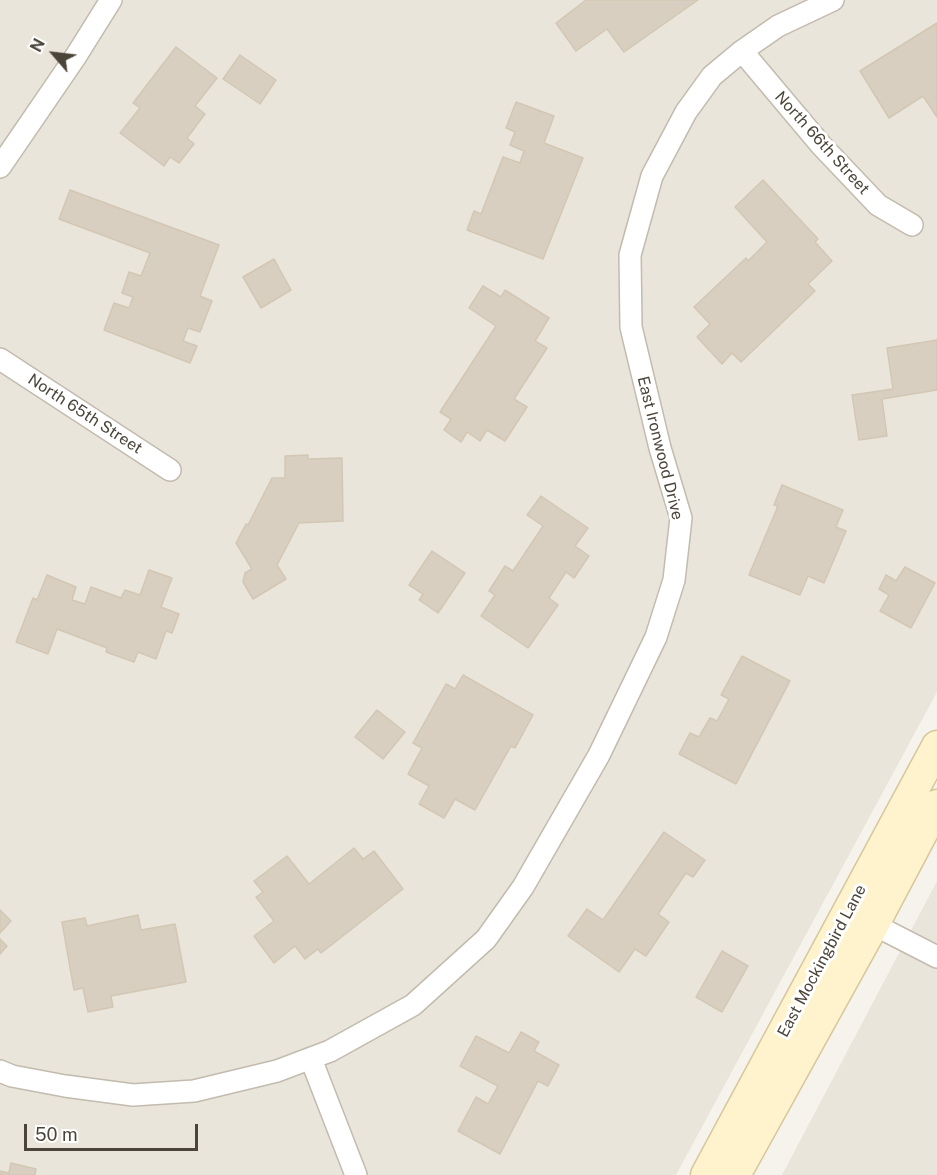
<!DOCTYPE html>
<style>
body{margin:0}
#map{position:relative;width:937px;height:1175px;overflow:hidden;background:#f6f3ec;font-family:"Public Sans",sans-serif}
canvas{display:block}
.north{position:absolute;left:24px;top:24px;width:60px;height:60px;-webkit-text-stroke:4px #fff;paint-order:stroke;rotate:298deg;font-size:16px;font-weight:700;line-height:24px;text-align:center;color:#4b4439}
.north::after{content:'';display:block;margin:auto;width:21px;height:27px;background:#4b4439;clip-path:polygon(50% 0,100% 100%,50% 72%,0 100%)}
.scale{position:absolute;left:24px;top:1124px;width:174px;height:27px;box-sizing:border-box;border:3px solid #4b4439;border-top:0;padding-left:8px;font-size:18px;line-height:21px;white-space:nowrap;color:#4b4439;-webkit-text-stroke:4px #fff;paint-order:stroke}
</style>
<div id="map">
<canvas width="937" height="1175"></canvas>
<div class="north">N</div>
<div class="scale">50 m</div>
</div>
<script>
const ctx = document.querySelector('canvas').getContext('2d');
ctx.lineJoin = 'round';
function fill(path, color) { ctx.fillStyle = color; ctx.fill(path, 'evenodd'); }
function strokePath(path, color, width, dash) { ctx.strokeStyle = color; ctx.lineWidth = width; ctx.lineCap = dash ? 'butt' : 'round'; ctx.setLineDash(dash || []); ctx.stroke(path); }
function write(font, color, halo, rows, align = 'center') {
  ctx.font = font + ' "Public Sans",sans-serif'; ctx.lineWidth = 6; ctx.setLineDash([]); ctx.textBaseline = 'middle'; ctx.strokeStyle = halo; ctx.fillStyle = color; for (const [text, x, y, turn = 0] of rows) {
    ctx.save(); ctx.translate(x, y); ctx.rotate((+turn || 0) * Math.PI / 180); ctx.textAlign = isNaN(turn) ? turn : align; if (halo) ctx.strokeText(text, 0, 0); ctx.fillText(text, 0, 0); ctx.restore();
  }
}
fill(new Path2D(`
 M0,0h937v692l-261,483h-676z
 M937,881v294h-155z`), '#eae5da');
const building = new Path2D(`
 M586,0h112l-74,52 -17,-23 -31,22 -20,-28z
 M937,23v94l-14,-21 -34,22 -29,-47z
 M176,47l41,31 -22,28 10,8 -18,24 7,6 -15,19 -9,-6 -6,9 -44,-33 20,-25 -7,-5z
 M240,55l36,25 -16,24 -37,-25z
 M516,102l38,14 -10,27 39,15 -40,101 -76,-29 7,-19 7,3 22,-57 17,6 4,-12 -14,-6 5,-13 -9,-4z
 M763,180l55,59 -3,3 17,19 -24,23 7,7 -74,71 -9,-9 -10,11 -25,-27 13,-13 -16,-17 52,-49 2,3 19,-19 -32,-35z
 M70,190l149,55 -19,51 12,5 -12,31 -12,-4 -5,13 14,5 -7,17 -86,-33 10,-27 15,5 4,-11 -11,-4 7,-21 12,4 9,-23 -91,-34z
 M274,259l17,31 -30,18 -18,-31z
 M483,286l18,11 4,-7 44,28 -14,23 12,7 -33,51 13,8 -22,34 -18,-11 -7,11 -13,-9 -6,10 -17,-12 7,-11 -11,-7 56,-86 -27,-18z
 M937,340v50l-55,9 5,37 -28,4 -7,-45 41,-6 -6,-41z
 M308,455v4l34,-1 1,63 -44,2 -22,42 9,14 -33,20 -10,-17 2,-9 7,-4 -16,-26 10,-19 2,1 24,-47h13v-22z
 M782,485l61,25 -7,17 10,4 -22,52 -16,-7 -8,19 -51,-20 29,-69 -4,-1z
 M541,496l47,32 -13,18 14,10 -15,22 -8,-6 -17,26 9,7 -30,43 -47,-32 14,-21 -6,-4 16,-25 8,5 30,-45 -16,-11z
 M432,551l33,22 -27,40 -19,-13 4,-6 -14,-9z
 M905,567l30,16 -24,45 -31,-17 9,-16 -10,-6 7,-14 10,6z
 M149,570l23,8 -11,29 18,7 -7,19 -6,-2 -10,28 -18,-7 -4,10 -28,-10 1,-4 -50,-19 -9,25 -32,-12 17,-44 4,2 10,-25 29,12 -4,13 13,4 6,-17 30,11 4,-8 15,5z
 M742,656l48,25 -54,103 -57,-30 11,-21 9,4 11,-19 7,3 12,-22 -8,-4z
 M463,675l70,40 -18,33 -4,-2 -36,64 -20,-11 -11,19 -25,-14 10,-18 -21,-12 14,-26 -9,-5 33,-59 9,5z
 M377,710l28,22 -22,27 -28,-22z
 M664,832l41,28 -12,17 -7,-4 -28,41 11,8 -23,34 -11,-7 -16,23 -51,-36 19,-27 16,11z
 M354,848l9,11 11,-8 29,38 -82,64 -3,-4 -13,10 -10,-13 -21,17 -20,-27 20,-15 -18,-24 7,-5 -9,-11 33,-25 22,28z
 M0,910l11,11 -11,12z
 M138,915l3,15 34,-6 11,58 -75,14 2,11 -25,5 -5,-24 -9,2 -12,-68 23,-4 2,8z
 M0,939l7,7 -7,8z
 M722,951l26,15 -26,46 -26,-15z
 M521,1032l18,10 -5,9 25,14 -11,21 -10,-5 -38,73 -42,-23 18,-34 12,7 10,-18 -38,-20 16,-30 33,17z
 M11,1163l25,6 -1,6h-35v-4l9,2z`);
fill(building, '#d8cfc1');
strokePath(building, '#d3c7b4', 1.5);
const street = new Path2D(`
 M742,51l79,94 57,60 34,20
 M0,167l76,-111 35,-56
 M0,359l170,111
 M863,919l74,38
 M311,1059l45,116
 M0,1071l12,5 53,10 68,9 61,-4 83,-20 53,-20 83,-46 73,-66 37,-52 76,-132 57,-118 18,-57 7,-62 -21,-70 -29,-121 -1,-72 22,-79 34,-64 26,-36 30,-25 36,-25 55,-26`);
const secondary = new Path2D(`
 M706,1175l231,-429
 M735,1175l139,-251 63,-119`);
strokePath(street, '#c2bbae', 24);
strokePath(secondary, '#d6c79b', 33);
strokePath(street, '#fff', 21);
strokePath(secondary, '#fff3cd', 30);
write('16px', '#4b4439', '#fff', [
 ["North 66th Street",822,143,48],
 ["North 65th Street",85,414,33],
 ["East Ironwood Drive",660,448,76],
 ["East Mockingbird Lane",822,961,-62]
]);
</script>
